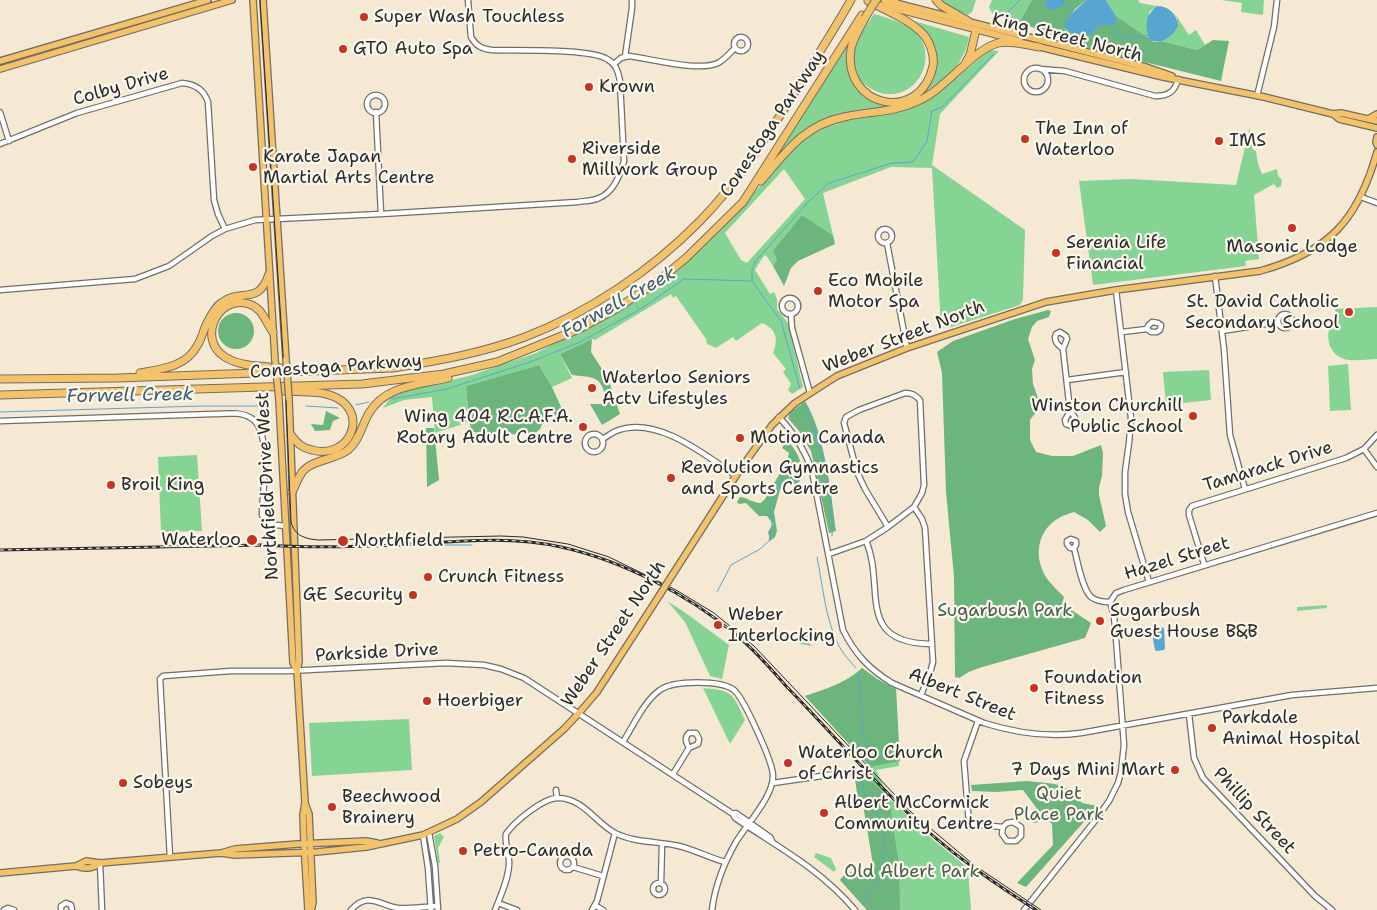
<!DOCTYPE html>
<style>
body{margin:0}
canvas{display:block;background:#f6e9d3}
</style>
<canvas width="1377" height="910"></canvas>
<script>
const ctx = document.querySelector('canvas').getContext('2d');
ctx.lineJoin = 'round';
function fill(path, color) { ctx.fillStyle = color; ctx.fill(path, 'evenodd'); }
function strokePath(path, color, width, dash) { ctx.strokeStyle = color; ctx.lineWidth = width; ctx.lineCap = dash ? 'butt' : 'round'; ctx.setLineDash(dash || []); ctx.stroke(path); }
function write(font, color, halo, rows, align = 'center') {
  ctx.font = font + ' "Shantell Sans",sans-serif'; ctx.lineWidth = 4.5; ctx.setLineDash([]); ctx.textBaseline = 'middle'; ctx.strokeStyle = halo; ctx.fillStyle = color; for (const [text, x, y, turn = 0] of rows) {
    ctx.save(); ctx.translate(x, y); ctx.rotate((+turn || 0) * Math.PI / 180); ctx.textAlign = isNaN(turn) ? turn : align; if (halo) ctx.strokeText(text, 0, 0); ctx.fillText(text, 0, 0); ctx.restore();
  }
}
fill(new Path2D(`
 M940,0h36l-4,12 -4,3 -21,-9z
 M992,0h40l-13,22 -27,-9 -3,-6z
 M1106,0h32l2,3 17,3 -8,6v27l-33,-23z
 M1221,0h43l-1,15 -22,-3 1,-9z
 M874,14c9,2 35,11 41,17 19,19 11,52 -13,61 -23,9 -52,-11 -49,-37 2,-14 13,-29 21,-41z
 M1175,14l14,21 7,-5 9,15 -8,5 -36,-9 7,-3 9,-19z
 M914,21l55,16c-5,31 -28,45 -53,61l17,-23 -4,-39z
 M848,43l2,2 -3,19 4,14 7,10 23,16 19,2 -79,16 -17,9 -25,26 -2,-1z
 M990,50l9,1 -59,63 -8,51 93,65 -2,69 -3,6 -72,23 -7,-1 -9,-159 -41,-1 -68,26 10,42 -31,-20 -29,51 -7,-11 -3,2 -8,13 15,24 4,-2 3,7v10l11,14 15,64 -11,7 -4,-4 3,-6 -8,-12 3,-3 -13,-16c6,-15 3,-24 -11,-30l-26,18 -3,-4 -17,11 -9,-4 -1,-5 -30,-43 -3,2 -2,-4 -76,46 -3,-1 -32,15 12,24 -20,9 -13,-22 -73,21 3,36 -34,11 -3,-36 -28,3 -21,8 8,-11 12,-6 66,-15 67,-23 86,-44 59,-41 41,-40 77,-85 24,-15 23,-7 51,-9 22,-7 22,-14zM784,169l21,30 -58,64 -6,-3 -16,-27z
 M1250,126v14l3,5 -1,4 4,2 2,13 4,10 15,-5 1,7 4,4 -1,6 -4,2 -3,-4 -20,11 5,64 -14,2 1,5 -153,19 -14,-104 52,-2 105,6z
 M1377,307v52c-9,0 -19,2 -28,1 -24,-3 -26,-32 -12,-46l-1,-1 -1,-4z
 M1348,364l3,46 -21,1 -2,-45z
 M1209,370l2,30 -45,5 -3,-33z
 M197,455l5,76 -41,1 -3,-75z
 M667,601l16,10 46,34 -7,34 -12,-3 -25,-54z
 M1327,605v3l-30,3v-4z
 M804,634l4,2 1,7 3,3 -12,-2 -3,-3z
 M862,668l15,11 19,10 3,77 -23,4 13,28 42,40 37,30 3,42h-104l-27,-30 6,-7 28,-3 -11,-66 -5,-4 -3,-22c5,-5 10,-6 15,-11l-65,-71c21,-7 41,-12 57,-28z
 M703,688c30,2 30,6 42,32l-15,24z
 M409,719l3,51 -100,6 -3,-53z
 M440,833l4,4 -6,11 2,15h-2l-4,-27z
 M816,853l15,5 5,11 -2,3 -20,-15z`), '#86d494');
fill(new Path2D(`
 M1032,0h54l-12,10 -10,18 3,3h27l1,-3 6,-3 15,-3v-6l38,26 7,-1 36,9 16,-10 16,1 -8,40 -141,-35 -61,-24z
 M802,215l31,20 2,9 -37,17 -7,7 -7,18 -11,-20 4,-7 -4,-8z
 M1048,310l3,1 -2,6 -12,4 -5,6 -4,12 7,21 -3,9 1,15 5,14 -2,14 -6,8v20l6,12 16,4h21l28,-11 2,8 -1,23 -3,11v8l7,31 -6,6 -12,-12 -14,-8c-5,2 -11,3 -15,6 -23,13 -26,41 -11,62 5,6 11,12 16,17l-4,14 10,-2 21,14 -6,15 -106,30 -10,4 -10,6 -4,-1 -1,-100 -8,-85 -4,-119 -5,-21 16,-11 62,-22z
 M218 331a18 18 0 1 1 36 0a18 18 0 1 1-36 0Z
 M592,339l-1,13 11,17 5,6 13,39 -18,11 -12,-21h18c-8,-28 -9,-26 -36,-29l-12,-21z
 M539,365l13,22 14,31 -13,-2 -6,6h-4l-3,7 -6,5c-13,0 -54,2 -62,-3l-3,-9 -3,-36z
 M805,401c20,32 26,93 31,130l-7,2 -18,-82 -12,-20 -11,-13 2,-5z
 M326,411l14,7 -7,3 -3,9 -15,1 -4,-7 12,1z
 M426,428h8l5,52 -12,7z
 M786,440c11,8 24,35 10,45l-7,-2 -6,2 -3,5 -6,22 3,19 -2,6 -5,4 -2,-9 5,-8 -6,-8h-8l-13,-13 -7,1 -2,-2 3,-5c8,1 13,6 21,6l4,-4 22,-38 2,-8 -7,-5z
 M862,668l15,11 19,10 4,72 -30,6 -65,-71c21,-7 41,-13 57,-28z
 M859,773h5l25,25 10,67 1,45h-33l-27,-30 6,-7 28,-3 -11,-66 -5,-4 -3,-22z
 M1027,781c24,3 40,0 55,22l16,3 -72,81 -9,-4 36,-38 -1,-21 -4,-4 -14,3 -1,-6 5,-7 -15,-20 -27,2 -24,-1 -1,-6z`), '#6cb67e');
fill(new Path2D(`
 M1046,0h18l1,4 -12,6 -7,-2 -1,-4z
 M1086,0h20l10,16v6l-4,4c-10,-3 -15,-1 -20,8 -9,0 -20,1 -28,-6 6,-17 11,-16 22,-28z
 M1157,6c12,0 20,8 21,20 -6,11 -17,20 -29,13 -4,-15 -4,-23 8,-33z
 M1161,627l3,1 1,20 -1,2 -7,1 -2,-1 -3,-16z`), '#57a6d1');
strokePath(new Path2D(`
 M1065,4l9,6
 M1008,12l12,-12
 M1112,26c10,14 20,13 36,9
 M752,280v-10l3,-8 54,-61 20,-18 63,-20 21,-1 14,-21 5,-30 10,-4 52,-53
 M752,281l29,40 19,68
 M636,306l3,3
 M392,399l55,-10 83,-27 48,-19 61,-33 45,-31 68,2
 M805,404c15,42 29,87 27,132
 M356,405l13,-3
 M306,406l32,2
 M0,412l201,-6h60
 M809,439l4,-11
 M432,545h40
 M817,557c6,29 8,62 22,89 4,8 11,15 17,22
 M717,592l14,-27 29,-16 9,-8 3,-17 -2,-21 24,-48
 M859,672l4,64 8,12 1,7 -4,6
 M861,771l3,21 20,33 -2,49 -15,20v8`), '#57a6d1', 1);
const minor = new Path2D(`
 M734 44a7 7 0 1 1 14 0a7 7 0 1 1-14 0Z
 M625,57l7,-49v-8
 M614,64l7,-6 8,-2c23,3 69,16 89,7 6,-3 12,-10 17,-15
 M1024 80a12 12 0 1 1 24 0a12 12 0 1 1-24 0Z
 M1040,69l25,2 90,25c13,0 20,-4 23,-17
 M367 104a9 9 0 1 1 18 0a9 9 0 1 1-18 0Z
 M1257,96l17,-69 3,-27
 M0,112l9,29
 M376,112l5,102
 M0,144l77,-31 105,-30c13,1 22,7 26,19l6,98 4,14 7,15
 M1361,197l16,6
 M878 236a7 7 0 1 1 14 0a7 7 0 1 1-14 0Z
 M887,243l20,105
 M1215,276l9,73 6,86 15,54
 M0,290l135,-11 34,-13 43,-30 13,-7 30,-9 126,-6 197,-12c7,-1 15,-1 21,-4 15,-6 21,-23 25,-37l-4,-80c-2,-10 -4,-17 -13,-22 -18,-11 -91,-8 -115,-9 -10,-1 -16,-4 -21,-13l-3,-37
 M1116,290l15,128 -2,25 -4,29v22l3,18 21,70
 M782 306a8 8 0 1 1 16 0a8 8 0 1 1-16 0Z
 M791,314l1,14 18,65
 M1278 321a7 7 0 1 1 14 0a7 7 0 1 1-14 0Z
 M1222,331l56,-9
 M1122,332l25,-3 4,3h6l3,-2 1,-5 -3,-2 -6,-1 -4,4 -1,3
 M1063,349c-5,-4 -10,-8 -7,-15l4,-2 6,4 1,3 -4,10 7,62c4,4 6,7 5,13l-4,2 -5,-2 -1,-4 5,-9
 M1067,380l59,-8
 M779,417c16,17 26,33 33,54l31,159c12,24 26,39 49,53l92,40c32,10 63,15 97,10l211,-38 85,-7
 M0,421l213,-7c12,0 27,-3 38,4 22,13 11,75 11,97l7,9 16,2
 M585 443a9 9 0 1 1 18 0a9 9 0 1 1-18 0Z
 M602,439c5,-2 9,-6 14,-8 40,-16 88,23 120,45
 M1364,449l13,18
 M914,507l8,12 3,9 8,134 -3,11 -9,22
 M866,541c20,46 -12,102 65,103
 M1074,548h-4l-3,-4v-3l4,-2 5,2v4l-2,3c3,11 8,41 17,49 5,4 13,5 19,5
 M829,554l37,-13 22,-14 26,-20 8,-14 2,-8 -4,-85c-5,-5 -8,-7 -15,-7l-46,17 -13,7 -2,6 13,49 8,17 23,38
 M1204,564l-15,-49v-5l3,-4 154,-48 18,-9 13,-14
 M1189,714l5,44 9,20 112,118 17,14
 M978,721l-14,40 5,63 34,3 4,-4 6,-1 8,5v9l-5,5h-9l-5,-7 1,-7
 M623,742c10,-16 22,-42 37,-52 14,-10 61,-10 74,0 10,9 39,72 39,86 0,21 -26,48 -37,66 -12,21 -21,44 -24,68
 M673,774l16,-26 9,-4 1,-5 -3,-6h-7c-5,5 -3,9 0,15
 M773,783l76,-11
 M556,790l1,8
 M733,814l3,-1 34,24 2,4
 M429,833l6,33 3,44
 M423,835l5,33 3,42
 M560 863a7 7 0 1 1 14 0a7 7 0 1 1-14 0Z
 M170,857l-10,-178 3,-3 68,-5h57l158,-8 38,2 17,4 23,9 209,136 2,4c44,30 84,50 120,92
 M100,863l2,47
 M573,867l30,9
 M661,883l1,-39
 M653 889a6 6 0 1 1 12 0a6 6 0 1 1-12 0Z
 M498,903l19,7
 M596,906l7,4
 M4,910l4,-2 6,2
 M61,910v-4l5,-3 5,2 1,5
 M351,910c17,-19 28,-5 47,-2 13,1 27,-1 40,-2
 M495,910c6,-15 13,-30 14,-45 1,-11 -5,-21 -3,-31 8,-12 37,-36 52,-36 25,0 38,25 57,35 20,10 43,8 64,13 16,4 31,12 46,16
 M592,910l5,-9 18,-68
 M1024,910l70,-88 15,-21 9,-18 3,-11 3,-27 -8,-107 -2,-22 -4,-14 6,-9 8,-3 253,-77`);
const major = new Path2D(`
 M253,0l22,360
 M263,0l23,359
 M884,0l262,67 26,9
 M881,5l139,36
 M1036,46l127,31 101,20 69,17 8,-1 36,8
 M0,61l208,-61
 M0,69l232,-69
 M1333,114l6,5 38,9
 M1368,119l9,-5
 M1377,137l-1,5 1,3
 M289,399l10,263 -2,9 8,131 -2,13 1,29 4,66
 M279,400l14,263 4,8
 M671,577l68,-106 33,-46 23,-22 42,-27 70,-28 139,-46 70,-12 144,-19c69,-19 98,-51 117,-119
 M305,803l4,11 4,89 -2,7
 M221,853l14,2 82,-3 49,-5 57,-12 34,-16 24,-17 83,-73 15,-16 18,-21 62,-96
 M76,866c8,3 17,3 24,-3
 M0,873l76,-7 10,-5 14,2 121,-10 14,-4 63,-5 68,-3 11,2`);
const highway = new Path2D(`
 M888,0l7,2
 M936,0l6,6 26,15
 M865,18c-5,10 -12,20 -14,31 -9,58 69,76 82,17 2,-11 -4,-27 -12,-34 -15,-14 -36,-22 -53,-31
 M966,62l4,-7 6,-25
 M761,181c25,-29 43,-56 83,-64 26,-6 49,-4 74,-16 28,-12 54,-51 80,-58 12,-3 29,2 41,4
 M273,332c-8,-10 -10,-24 -24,-28 -32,-10 -52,36 -24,53 16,10 37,9 56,11
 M140,373c21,-4 46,-6 57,-27 4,-6 6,-14 9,-21 4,-8 8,-17 15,-22 20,-16 37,4 48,-29
 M0,379l118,-1 275,-10c45,-7 89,-15 132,-31 65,-25 127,-67 175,-116 40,-41 70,-89 100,-137 17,-28 35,-56 51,-84
 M284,391c16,1 38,-1 53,7 32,17 12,62 -25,52 -10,-2 -15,-7 -21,-15
 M0,395l362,-11 82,-10 53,-12 82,-33 37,-20 42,-28 28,-23 57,-56 119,-187
 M292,492c4,-7 6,-15 11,-21 11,-12 32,-11 45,-21 11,-9 14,-25 21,-37 17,-28 50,-28 79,-35`);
strokePath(minor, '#726e66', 7);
strokePath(major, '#726e66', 8);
strokePath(highway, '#726e66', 9);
strokePath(minor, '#fff', 4.5);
strokePath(major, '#f4c26a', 5.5);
strokePath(highway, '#f4c26a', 7);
strokePath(new Path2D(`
 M260,0l26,399 5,123c4,14 14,17 28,18l182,-4 22,1 45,7 41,13 67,33 38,23 40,33 157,166 63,53 67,45`), '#2b2b2b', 1);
const rail = new Path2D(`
 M0,550l262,-5c45,3 91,2 136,0 54,-3 110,-10 163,2 60,13 128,48 174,87 19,15 35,34 51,52 41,42 80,87 123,128 38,37 82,67 127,96`);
strokePath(rail, '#2b2b2b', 3);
strokePath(rail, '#fbf7ec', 1, [4]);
const majorBridge = new Path2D(`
 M286,359l3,40
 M275,360l4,40
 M659,596l12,-19`);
const highwayBridge = new Path2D(`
 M865,18l11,-18`);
strokePath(majorBridge, '#726e66', 8, []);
strokePath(highwayBridge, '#726e66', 9, []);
strokePath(majorBridge, '#f4c26a', 5.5);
strokePath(highwayBridge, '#f4c26a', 7);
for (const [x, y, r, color] of [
 [364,17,5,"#c8321e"],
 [343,49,5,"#c8321e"],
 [589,87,5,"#c8321e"],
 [1025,139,5,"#c8321e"],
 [1219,141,5,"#c8321e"],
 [572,159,5,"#c8321e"],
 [253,167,5,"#c8321e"],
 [1292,228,5,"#c8321e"],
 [1056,253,5,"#c8321e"],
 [818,291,5,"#c8321e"],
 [1349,312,5,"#c8321e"],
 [592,388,5,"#c8321e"],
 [1193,416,5,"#c8321e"],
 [583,427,5,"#c8321e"],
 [740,438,5,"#c8321e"],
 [671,478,5,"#c8321e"],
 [111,485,5,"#c8321e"],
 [252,540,6,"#c8321e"],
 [343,541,6,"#c8321e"],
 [428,577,5,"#c8321e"],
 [413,595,5,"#c8321e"],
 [1100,621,5,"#c8321e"],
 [718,625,5,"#c8321e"],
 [1034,688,5,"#c8321e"],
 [427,701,5,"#c8321e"],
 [1212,728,5,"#c8321e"],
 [788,763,5,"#c8321e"],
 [1175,770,5,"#c8321e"],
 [123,783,5,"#c8321e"],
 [332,807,5,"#c8321e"],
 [824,813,5,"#c8321e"],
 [463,851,5,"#c8321e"]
]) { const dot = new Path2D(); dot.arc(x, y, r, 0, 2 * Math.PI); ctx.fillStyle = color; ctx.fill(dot); strokePath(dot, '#fbf7ec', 2); }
write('18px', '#2b2b2b', '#fbf7ec', [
 ["Super Wash Touchless",374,17],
 ["GTO Auto Spa",353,49],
 ["Krown",599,87],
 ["The Inn of",1035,129],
 ["Waterloo",1035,150],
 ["IMS",1229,141],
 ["Riverside",582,149],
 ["Millwork Group",582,170],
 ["Karate Japan",263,157],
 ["Martial Arts Centre",263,178],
 ["Serenia Life",1066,243],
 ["Financial",1066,264],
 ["Masonic Lodge",1292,247,"center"],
 ["Eco Mobile",828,281],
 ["Motor Spa",828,302],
 ["St. David Catholic",1339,302,"right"],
 ["Secondary School",1339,323,"right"],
 ["Waterloo Seniors",602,378],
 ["Actv Lifestyles",602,399],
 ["Winston Churchill",1183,406,"right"],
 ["Public School",1183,427,"right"],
 ["Wing 404 R.C.A.F.A.",573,417,"right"],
 ["Rotary Adult Centre",573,438,"right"],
 ["Motion Canada",750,438],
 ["Revolution Gymnastics",681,468],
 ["and Sports Centre",681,489],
 ["Broil King",121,485],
 ["Waterloo",241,540,"right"],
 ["Northfield",354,541],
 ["Crunch Fitness",438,577],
 ["GE Security",403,595,"right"],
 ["Sugarbush",1110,611],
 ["Guest House B&B",1110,632],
 ["Weber",728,615],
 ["Interlocking",728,636],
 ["Foundation",1044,678],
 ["Fitness",1044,699],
 ["Hoerbiger",437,701],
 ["Parkdale",1222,718],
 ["Animal Hospital",1222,739],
 ["Waterloo Church",798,753],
 ["of Christ",798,774],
 ["7 Days Mini Mart",1165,770,"right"],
 ["Sobeys",133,783],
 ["Beechwood",342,797],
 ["Brainery",342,818],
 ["Albert McCormick",834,803],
 ["Community Centre",834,824],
 ["Petro-Canada",473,851]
], 'left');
write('18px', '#2b2b2b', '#fbf7ec', [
 ["King Street North",1067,38,14],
 ["Colby Drive",121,87,-16],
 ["Conestoga Parkway",773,124,-56],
 ["Weber Street North",904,337,-21],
 ["Conestoga Parkway",336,367,-4],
 ["Tamarack Drive",1268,467,-17],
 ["Northfield Drive West",268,486,-93],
 ["Hazel Street",1177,559,-17],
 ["Weber Street North",614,634,-56],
 ["Parkside Drive",377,653,-3],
 ["Albert Street",962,695,22],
 ["Phillip Street",1254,811,47]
]);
write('18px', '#465e4a', '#fbf7ec', [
 ["Sugarbush Park",1005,611],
 ["Quiet",1059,794],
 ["Place Park",1059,815],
 ["Old Albert Park",912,872]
]);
write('italic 19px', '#3d5c6d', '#fbf7ec', [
 ["Forwell Creek",619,303,-29],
 ["Forwell Creek",130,396,-1]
]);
</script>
